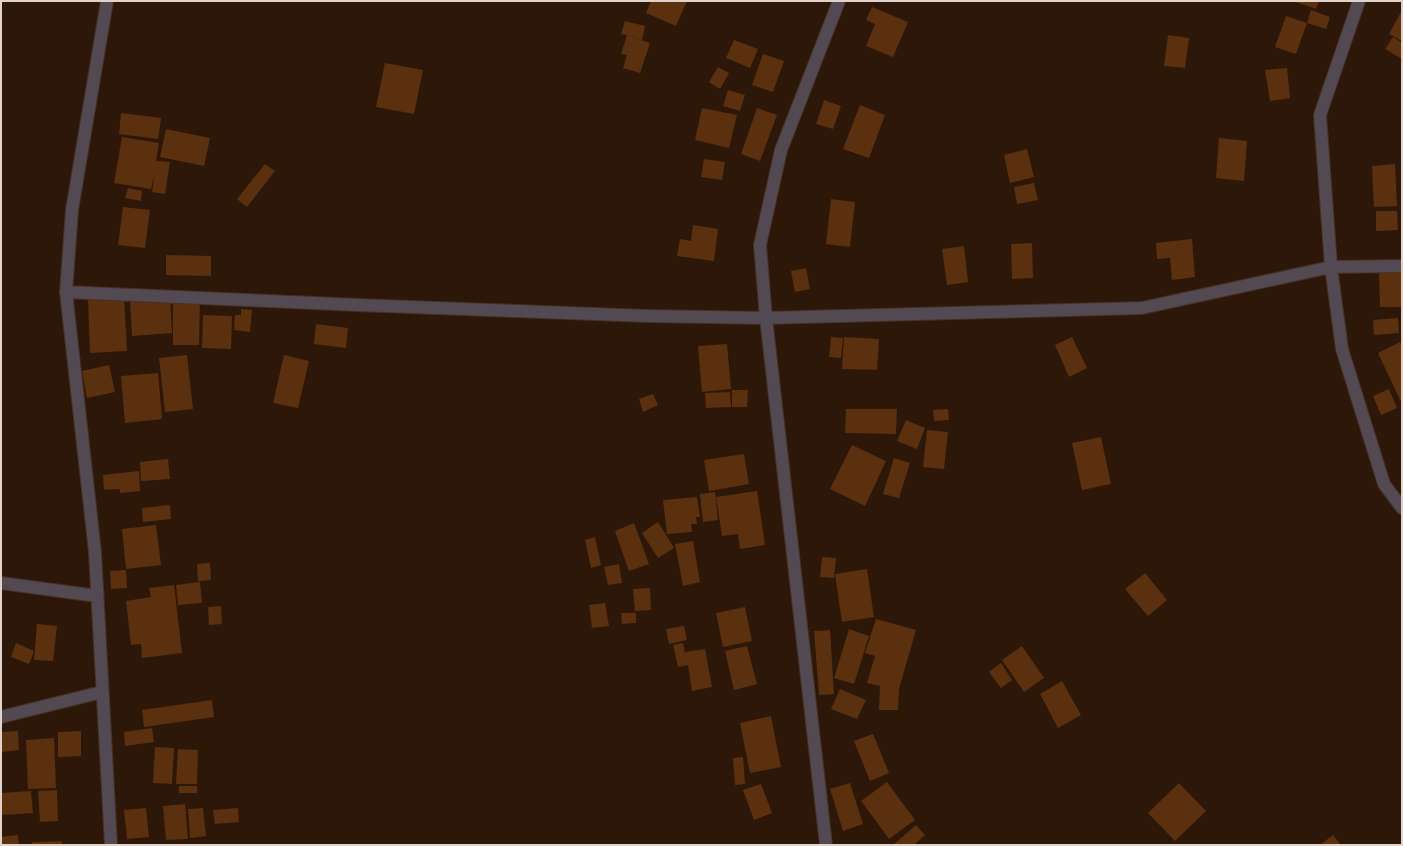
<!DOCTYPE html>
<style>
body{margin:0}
#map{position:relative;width:1403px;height:846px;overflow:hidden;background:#2d1708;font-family:Montserrat,sans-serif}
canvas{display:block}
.frame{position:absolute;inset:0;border:2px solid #e2d3ca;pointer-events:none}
</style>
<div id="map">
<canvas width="1403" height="846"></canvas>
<div class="frame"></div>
</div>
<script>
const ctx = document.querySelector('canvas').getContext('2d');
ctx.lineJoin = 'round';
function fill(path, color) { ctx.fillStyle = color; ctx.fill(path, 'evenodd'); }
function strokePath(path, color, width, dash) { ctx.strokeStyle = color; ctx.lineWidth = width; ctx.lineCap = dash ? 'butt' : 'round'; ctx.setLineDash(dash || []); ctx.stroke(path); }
fill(new Path2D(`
 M651,1h36l-11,25 -30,-13z
 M1293,1h26l-3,8z
 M872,7l36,15 -15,35 -27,-11 9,-22 -9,-4z
 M1311,10l19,7 -4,12 -19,-6z
 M1402,10v31l-13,-7z
 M1286,16l21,7 -11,31 -21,-7z
 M625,21l20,5 -3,14 -11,-3 19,6 -10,30 -17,-5 4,-13 -6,-1 6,-19 -6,-1z
 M1168,35l21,3 -4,30 -21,-2z
 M1393,37l9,6v16l-17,-10z
 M734,40l24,9 -8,19 -24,-10z
 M763,54l21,7 -11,31 -21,-7z
 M385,63l38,7 -9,44 -38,-7z
 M718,67l11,6 -9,16 -11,-7z
 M1287,68l3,30 -20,3 -5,-31z
 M728,90l17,5 -5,16 -17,-5z
 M824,100l17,6 -8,23 -17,-5z
 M860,105l25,10 -16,43 -26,-9z
 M702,108l35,7 -8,33 -34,-8z
 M757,108l20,7 -17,46 -19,-7z
 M121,113l40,5 -3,21 -39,-5z
 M166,129l44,9 -6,28 -44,-9z
 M122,137l37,6 -3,18 14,1 -5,32 -13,-2 3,-21 -4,18 -37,-6z
 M1219,138l28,3 -3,40 -28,-3z
 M1027,149l7,28 -24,6 -6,-28z
 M704,159l21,3 -3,18 -21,-3z
 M265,164l10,7 -28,36 -10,-8z
 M1395,164l2,42 -23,1 -2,-41z
 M1034,183l4,17 -21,4 -3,-17z
 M128,188l14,3 -1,10 -16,-3z
 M831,199l24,3 -5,45 -24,-3z
 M123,207l27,3 -5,38 -27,-3z
 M1376,211h21l1,19 -22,1z
 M693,225l25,4 -4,32 -37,-5 3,-17 11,2z
 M1192,239l3,38 -23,3 -2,-22 -13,1 -1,-16z
 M1032,243l1,35 -21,1 -1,-35z
 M964,246l4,36 -21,3 -5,-36z
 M166,255l45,1v20l-45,-1z
 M806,268l4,21 -15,3 -4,-21z
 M1379,273h23v34h-22z
 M124,297l3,54 -37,2 -2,-54z
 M170,297l2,36 -40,3 -2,-36z
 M173,299h27l-1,46h-26z
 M241,309l11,1 -2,22 -16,-2 1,-15h6z
 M203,315l29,1 -1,33 -29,-1z
 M1398,318l1,15 -25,2 -1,-15z
 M316,324l32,4 -2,20 -32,-4z
 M831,337l12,1 -2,20 -12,-1z
 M844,337l35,2 -2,31 -35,-1z
 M1072,337l15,31 -18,9 -14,-32z
 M1400,342l2,4v53l-2,1 -22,-47z
 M727,344l4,45 -29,3 -4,-46z
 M187,355l6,54 -28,3 -6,-54z
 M284,355l25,6 -11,47 -25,-5z
 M109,365l6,27 -28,6 -5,-27z
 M158,373l4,46 -37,4 -4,-47z
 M1389,389l8,19 -16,7 -8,-19z
 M732,390h16l-1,17h-15z
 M730,392l1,15 -25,1 -1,-15z
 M653,394l5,11 -15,7 -4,-13z
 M846,409h51l-1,25 -51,-1z
 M948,409l1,11 -15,1 -1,-11z
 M906,420l19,8 -8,21 -20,-8z
 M927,430l21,2 -4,37 -21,-2z
 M1101,437l10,47 -29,6 -10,-47z
 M852,445l34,16 -21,45 -35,-17z
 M744,454l5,30 -40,7 -5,-31z
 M894,458l16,5 -11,35 -16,-4z
 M168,459l2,20 -29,2 -1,-19z
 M139,471l1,20 -20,2v-4l-16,1 -1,-15z
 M757,491l8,54 -25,4 -2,-15 -16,2 -6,-39z
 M715,492l3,28 -15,2 -3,-28z
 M697,497l3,20h-4l1,7h-6l1,8 -25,2 -4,-34z
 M170,505l1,14 -28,3 -1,-14z
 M658,522l16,26 -16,10 -16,-25z
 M634,523l15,41 -20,7 -14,-40z
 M156,525l5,40 -35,4 -4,-40z
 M595,537l6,28 -10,3 -6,-28z
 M693,541l7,41 -17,4 -8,-42z
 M822,557l14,1 -2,20 -14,-1z
 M210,563l1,17 -13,1 -1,-17z
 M619,564l3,19 -14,2 -4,-18z
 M867,569l7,48 -32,5 -7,-48z
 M126,570l1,18 -16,1 -1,-18z
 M1145,573l22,27 -19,16 -23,-27z
 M200,582l2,21 -24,2 -2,-20z
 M174,585l8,68 -40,5 -1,-14 -10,1 -5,-44 25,-4 -2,-9z
 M650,588l1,22 -16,1 -2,-22z
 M605,603l4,23 -17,2 -3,-23z
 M221,606l1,18 -13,1 -1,-18z
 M745,607l7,34 -29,6 -7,-34z
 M621,613h15v10l-14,1z
 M876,619l40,11 -17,59 -1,21h-19l1,-24 -13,-3 8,-27 -10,-3z
 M37,624l20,2 -4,35 -19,-1z
 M684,626l3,14 -18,4 -3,-15z
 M849,629l20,7 -15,48 -20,-6z
 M830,630l4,64 -15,1 -5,-64z
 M16,643l18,8 -5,13 -18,-7z
 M683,643l4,20 -2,-11 20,-3 7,38 -20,4 -4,-26 -10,2 -5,-22z
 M747,646l10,38 -23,6 -9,-39z
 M1022,646l22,32 -20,14 -22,-32z
 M1001,663l11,17 -11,8 -12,-16z
 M1062,681l19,34 -23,13 -18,-34z
 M840,689l26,11 -9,19 -26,-10z
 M212,700l2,17 -70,10 -2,-17z
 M771,716l10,51 -31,6 -10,-50z
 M152,728l2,14 -29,4 -1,-14z
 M18,731l1,19 -18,2v-20z
 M81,731v25l-23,1v-25z
 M873,734l16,39 -19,8 -16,-40z
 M54,738l2,50 -28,1 -2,-49z
 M155,747l19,1 -2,36 -19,-1z
 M178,749l20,1 -1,34h-21z
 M743,757l2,27 -10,1 -2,-27z
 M887,782l28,38 -26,19 -28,-38z
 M850,783l13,41 -20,7 -13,-42z
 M1179,783l27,28 -31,30 -27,-28z
 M761,784l11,29 -18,7 -11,-30z
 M179,786h18v7h-18z
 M57,790l1,31 -18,1 -2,-31z
 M31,791l2,22 -32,2v-22z
 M185,804l3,35 -22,1 -3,-34z
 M146,808l3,29 -22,2 -3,-29z
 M203,808l3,28 -16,2 -2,-29z
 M238,808l1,14 -24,2 -2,-14z
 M916,825l9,10 -11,10h-21z
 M18,835l1,10h-18v-8z
 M1333,835l8,10h-21z
 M62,841v4h-30v-3z`), '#5a300f');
const minor = new Path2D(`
 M107,1l-35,209 -6,82 29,260 16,293
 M1359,1l-39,114 11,152 11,82 42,135 18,24
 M66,292l292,13 289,11 119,2 376,-10 189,-41 71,-1
 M1,583l96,13
 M1,717l101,-25
 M826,845l-60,-527 -6,-73 21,-95 58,-149`);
strokePath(minor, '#463123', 14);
strokePath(minor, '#524952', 12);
</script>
